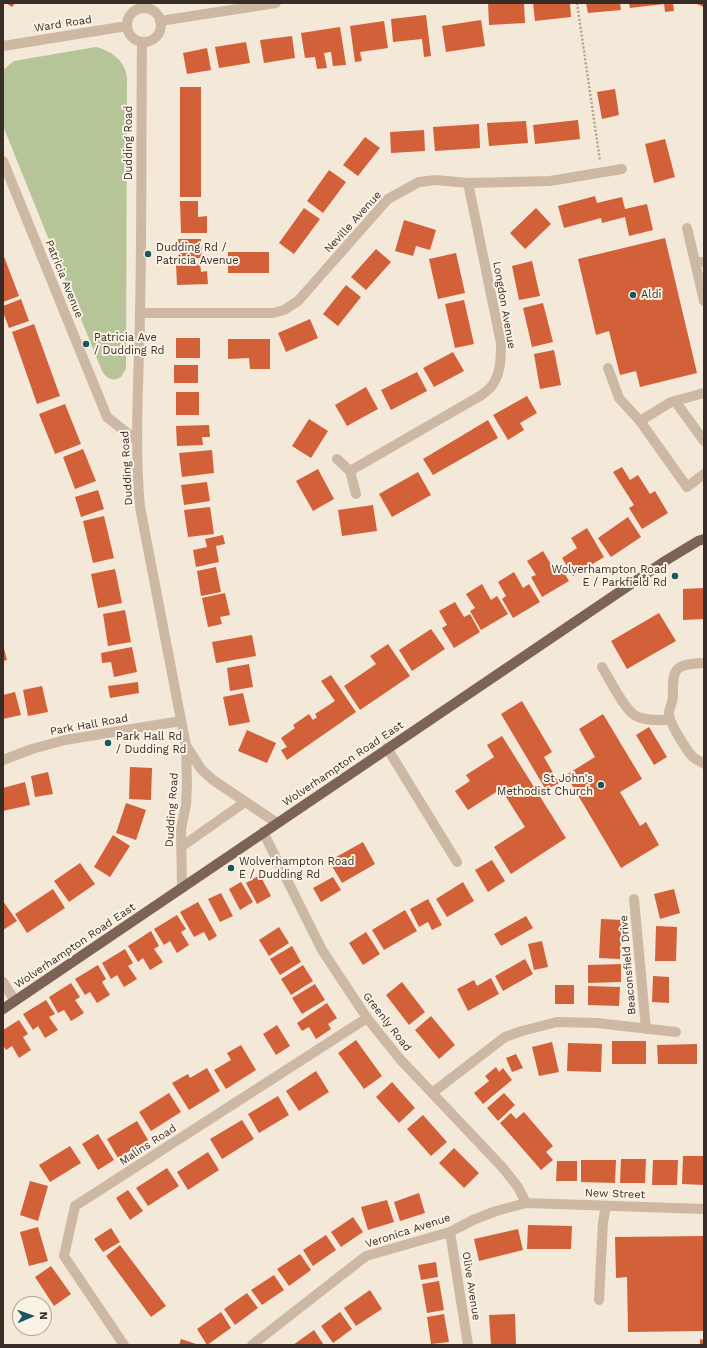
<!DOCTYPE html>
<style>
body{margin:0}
#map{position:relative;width:707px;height:1348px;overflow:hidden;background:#f4e8d9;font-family:"Work Sans",sans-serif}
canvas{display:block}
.frame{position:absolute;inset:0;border:4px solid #382c26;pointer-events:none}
.north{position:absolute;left:12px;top:1296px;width:40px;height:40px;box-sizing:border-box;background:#fbf2e6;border:1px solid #ada399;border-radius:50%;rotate:88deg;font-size:11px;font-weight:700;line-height:16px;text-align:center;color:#382c26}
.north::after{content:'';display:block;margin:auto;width:14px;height:18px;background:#18585e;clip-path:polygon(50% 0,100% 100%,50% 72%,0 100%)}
</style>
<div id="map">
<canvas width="707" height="1348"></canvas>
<div class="frame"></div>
<div class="north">N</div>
</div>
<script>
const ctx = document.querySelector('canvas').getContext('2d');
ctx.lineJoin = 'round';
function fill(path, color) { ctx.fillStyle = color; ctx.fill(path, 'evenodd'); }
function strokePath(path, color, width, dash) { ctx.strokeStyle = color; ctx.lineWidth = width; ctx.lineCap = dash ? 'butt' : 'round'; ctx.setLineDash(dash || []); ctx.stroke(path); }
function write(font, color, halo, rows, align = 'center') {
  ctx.font = font + ' "Work Sans",sans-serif'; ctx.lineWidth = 4; ctx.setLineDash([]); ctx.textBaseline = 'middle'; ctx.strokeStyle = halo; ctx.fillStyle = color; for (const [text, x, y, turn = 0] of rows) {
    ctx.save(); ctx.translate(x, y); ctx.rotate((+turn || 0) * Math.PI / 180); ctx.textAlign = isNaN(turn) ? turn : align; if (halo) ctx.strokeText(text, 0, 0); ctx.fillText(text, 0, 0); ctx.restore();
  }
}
fill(new Path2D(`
 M96,47c16,4 29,14 31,31l-1,291 -5,8c-8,5 -14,2 -19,-6l-99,-245v-56l11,-9z`), '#b5c598');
fill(new Path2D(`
 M6,3h9l-3,4z
 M488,3h36l1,20 -36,2z
 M533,3h37l1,14 -36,4z
 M586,3h34l1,7 -33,3z
 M629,3h35v1l-34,4z
 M664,3h9l1,8 -9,1z
 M694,3h10v4z
 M426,15l5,41 -7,1 -2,-18 -29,3 -2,-23z
 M481,20l4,26 -39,6 -4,-26z
 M384,21l4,27 -28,4 2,9 -7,1 -5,-36z
 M340,27l6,38 -13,1 -2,-14 -7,1 3,15 -10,1 -2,-12 -10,1 -4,-25z
 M292,36l3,22 -31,5 -4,-23z
 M246,42l4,21 -31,5 -4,-21z
 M207,48l4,22 -24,4 -4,-21z
 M180,87h21v110h-21z
 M615,89l4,26 -17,4 -5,-27z
 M578,120l2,19 -45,5 -2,-19z
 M526,121l2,22 -39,3 -2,-23z
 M479,124l1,24 -45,3 -2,-24z
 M424,130l1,21 -34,2 -1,-21z
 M365,137l15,11 -22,28 -15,-11z
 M665,139l10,38 -21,6 -9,-39z
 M329,170l17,12 -23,31 -16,-12z
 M595,196l2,7 25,-6 3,12 22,-5 6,26 -24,6 -4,-19 -23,6 -1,-5 -37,10 -6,-22z
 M180,201h18v16l9,-1v17h-26z
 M304,208l16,11 -26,35 -15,-11z
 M536,208l15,16 -26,25 -15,-16z
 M404,220l32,10 -6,20 -14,-4 -3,10 -18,-5z
 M665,238l32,135 -57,14 -4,-16 -16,4 -11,-44 -13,4 -18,-76z
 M178,239h23l1,19 -23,1z
 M376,249l15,13 -25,28 -15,-13z
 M228,252h41v21h-41z
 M456,253l9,40 -27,6 -9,-40z
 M3,254l16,42 -16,6z
 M532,261l8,35 -21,4 -7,-34z
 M200,263l1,9 6,-1 1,13 -31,1 -1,-21z
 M346,285l15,12 -23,29 -15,-12z
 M21,299l8,22 -20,7 -6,-16v-6z
 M464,300l10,44 -19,4 -10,-44z
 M543,303l10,39 -21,5 -9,-39z
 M310,319l8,19 -32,14 -8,-19z
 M34,324l26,72 -23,8 -25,-72z
 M176,338h24v20h-24z
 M228,339h42v30h-20l-1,-11 -21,1z
 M554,350l7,35 -21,4 -6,-35z
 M453,352l11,19 -30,16 -11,-19z
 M174,365h24v18h-24z
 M417,372l10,19 -36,19 -10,-20z
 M366,387l12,22 -31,17 -12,-21z
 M176,392h23v23h-23z
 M527,396l10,17 -17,10 4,7 -16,10 -15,-25z
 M65,404l16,40 -26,10 -16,-40z
 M309,419l19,12 -17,27 -19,-12z
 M488,420l10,18 -65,37 -10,-16z
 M209,425l1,12h-8l1,8 -26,1 -1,-20z
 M83,449l13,32 -21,8 -12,-32z
 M212,450l2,23 -32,4 -3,-24z
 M622,467l8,13 8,-5 12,19 5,-3 13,22 -26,16 -13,-21 5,-3 -21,-33z
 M318,469l16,30 -21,12 -17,-30z
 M418,472l13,23 -39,22 -13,-23z
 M207,482l3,19 -26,4 -3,-20z
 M98,490l6,19 -23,8 -6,-20z
 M373,505l4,26 -35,5 -4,-26z
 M210,507l4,27 -26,3 -4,-27z
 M104,516l10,42 -21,5 -10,-42z
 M628,517l13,20 -30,20 -13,-19z
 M587,528l17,29 -31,19 -11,-18 15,-10 -6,-10z
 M223,535l2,9 -9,2 3,16 -23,5 -3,-17 14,-3 -2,-8z
 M543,551l9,15 6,-3 11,18 -27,16 -11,-20 5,-2 -9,-14z
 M216,567l5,25 -20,4 -4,-25z
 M115,569l7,34 -24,5 -7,-34z
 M514,572l9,16 6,-4 11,18 -27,16 -11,-19 4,-3 -8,-14z
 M482,584l9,16 6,-4 11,18 -27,16 -11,-19 5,-3 -9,-14z
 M704,588v31l-21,1v-31z
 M225,593l5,22 -10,2 2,7 -14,3 -6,-29z
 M455,602l9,15 6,-3 10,18 -26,16 -12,-20 5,-3 -8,-14z
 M125,610l6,32 -23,4 -5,-32z
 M659,613l17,28 -49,28 -16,-28z
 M431,629l14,20 -33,22 -13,-21z
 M252,635l4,21 -40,7 -4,-21z
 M388,644l22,32 -50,34 -16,-24 32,-22 -6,-8z
 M3,645l4,15 -4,1z
 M132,647l5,25 -23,5 -3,-15 -9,1 -1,-10z
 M249,664l4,23 -23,4 -3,-23z
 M331,675l25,37 -69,48 -6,-10 6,-3 -6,-9 14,-10 -2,-3 16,-11 4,6 4,-3 -2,-3 20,-13 -14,-20z
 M138,682l1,11 -29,5 -2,-12z
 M42,686l6,26 -20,4 -5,-26z
 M15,692l6,23 -18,4v-24z
 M243,693l7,29 -21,4 -6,-29z
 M522,701l30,51 -8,5 15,26 -13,7 -45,-76z
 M603,714l39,65 -22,13 20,34 6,-4 13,23 -38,23 -55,-93 29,-18 -16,-28z
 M649,727l18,30 -13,8 -18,-30z
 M247,730l29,13 -9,20 -29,-12z
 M502,736l64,102 -55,36 -17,-27 31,-20 -24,-38 -33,21 -13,-19 15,-10 -4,-6 28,-18 -7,-12z
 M130,767l22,1 -1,32 -22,-1z
 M48,772l5,22 -18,3 -4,-21z
 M25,782l5,23 -27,6v-23z
 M126,803l20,7 -10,30 -20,-7z
 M113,835l17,11 -20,31 -16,-10z
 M363,842l12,22 -33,19 -13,-22z
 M492,860l13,21 -17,11 -13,-22z
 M80,863l15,21 -26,18 -15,-21z
 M260,875l11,21 -14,8 -11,-21z
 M333,877l8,13 -20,12 -8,-14z
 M241,882l12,20 -13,8 -11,-21z
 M463,882l11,19 -27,16 -11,-18z
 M53,889l12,19 -38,25 -12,-19z
 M674,889l6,24 -20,6 -6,-25z
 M221,893l12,23 -13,6 -12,-23z
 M428,899l14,26 -10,5 -4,-8 -9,5 -9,-18z
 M3,901l14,20 -14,9z
 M198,902l19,34 -8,5 -5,-9 -10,5 -14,-25z
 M405,910l12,21 -33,19 -12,-20z
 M177,915l9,14 -5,3 8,13 -12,8 -7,-12 -6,4 -10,-16z
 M526,916l7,12 -32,18 -7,-12z
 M601,919l21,1 -2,39 -21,-1z
 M656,926l21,1 -1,34h-21z
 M279,927l10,16 -20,13 -10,-16z
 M151,931l8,15 -5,3 9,13 -13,8 -7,-12 -5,4 -10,-16z
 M366,932l14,22 -17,11 -14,-22z
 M542,941l6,26 -14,3 -6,-26z
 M292,946l9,16 -21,13 -10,-16z
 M125,949l8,14 -5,3 9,13 -13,8 -7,-12 -6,4 -9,-16z
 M525,959l8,15 -30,17 -8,-15z
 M621,964v18l-33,1v-18z
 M98,965l8,14 -4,3 8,13 -13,8 -7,-11 -5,3 -10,-16z
 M303,965l10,16 -22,14 -10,-16z
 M653,976l16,1v26l-17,-1z
 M491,978l8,16 -31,17 -11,-22 17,-9 3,6z
 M402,982l23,30 -16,13 -23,-30z
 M71,983l9,14 -5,3 9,13 -13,8 -7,-11 -6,3 -9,-16z
 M315,984l10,16 -23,14 -10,-16z
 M555,985h19v19h-19z
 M588,986l32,1 -1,19 -31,-1z
 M46,1000l9,14 -6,3 9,13 -13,8 -7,-12 -5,4 -10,-16z
 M327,1003l10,15 -9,6 3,5 -15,10 -7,-12 -7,4 -5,-8z
 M431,1016l24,29 -16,14 -24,-29z
 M19,1020l9,14 -5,3 8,13 -12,8 -7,-12 -6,4 -3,-5v-15z
 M277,1025l13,21 -14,9 -13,-21z
 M356,1040l26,36 -18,13 -26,-36z
 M612,1041h34v23h-34z
 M552,1042l7,30 -20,4 -7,-29z
 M568,1043l34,1 -1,28 -34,-1z
 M697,1044v20h-39l-1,-19z
 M241,1045l15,25 -30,19 -12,-19 17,-10 -4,-7z
 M516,1054l7,14 -11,4 -6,-14z
 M496,1067l3,5 4,-4 9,12 -29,24 -9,-11 15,-12 -4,-5z
 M207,1068l13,23 -31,19 -17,-27 16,-9 2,4z
 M316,1071l13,21 -30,19 -13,-20z
 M392,1082l23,26 -16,15 -23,-26z
 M169,1093l12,19 -30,19 -12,-19z
 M504,1093l11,12 -17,16 -11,-13z
 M278,1096l11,19 -30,18 -11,-19z
 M524,1112l29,34 -7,6 7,8 -12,10 -41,-47 11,-10 5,6z
 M423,1115l24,27 -16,14 -24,-27z
 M242,1120l12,19 -32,20 -12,-20z
 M137,1121l11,19 -30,18 -11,-19z
 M98,1134l16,26 -16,10 -16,-26z
 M70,1146l11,17 -31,19 -11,-17z
 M454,1148l25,25 -15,15 -25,-25z
 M208,1152l11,18 -31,20 -11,-18z
 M683,1156h21v29l-22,-1z
 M621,1159h25l-1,24h-25z
 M581,1160h35l-1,23 -34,-1z
 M653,1160h25l-1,25h-25z
 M557,1161h20v20h-21z
 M167,1168l12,18 -31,20 -12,-18z
 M30,1181l18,5 -10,35 -18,-6z
 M128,1190l15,21 -13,9 -14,-22z
 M419,1193l6,20 -25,8 -6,-19z
 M387,1200l7,22 -26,8 -7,-23z
 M353,1217l10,15 -22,15 -10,-15z
 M528,1225l44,1 -1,23h-44z
 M38,1227l10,34 -19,5 -9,-34z
 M111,1228l9,14 -17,10 -9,-13z
 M518,1229l5,21 -44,11 -5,-22z
 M326,1235l10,15 -23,16 -10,-16z
 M704,1236v95l-76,1 -1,-55 -11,1 -1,-41z
 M120,1245l46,61 -15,11 -45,-61z
 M300,1254l11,16 -22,16 -12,-17z
 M436,1262l2,15 -17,3 -3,-15z
 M51,1266l20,28 -17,12 -19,-29z
 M274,1275l10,15 -22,15 -11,-15z
 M439,1281l5,29 -17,3 -5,-29z
 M370,1290l12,19 -26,17 -12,-18z
 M247,1293l11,15 -23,17 -11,-16z
 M221,1312l10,16 -24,17 -10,-16z
 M340,1312l12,17 -19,14 -12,-17z
 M444,1314l5,28 -18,2 -4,-27z
 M515,1314l1,30 -25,1 -2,-30z
 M314,1330l10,15h-31z
 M181,1339l18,6h-20z
 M700,1339l4,1v5h-4z`), '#d26039');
strokePath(new Path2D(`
 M577,3l23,158`), '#b9a18e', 2.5, [2, 2]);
strokePath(new Path2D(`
 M127 25a17 17 0 1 1 34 0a17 17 0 1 1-34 0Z
 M160,21l116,-18
 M142,42c-1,91 0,181 -2,272 -1,64 -6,129 0,193l46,239 1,38 -1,21 -5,24 1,59
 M3,46l124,-20
 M3,161l104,256 29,23
 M687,228l8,34
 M704,262h-9l9,39
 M140,313h133l11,-3 14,-9 90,-102 31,-17 17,-2 32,3 82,-2 72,-12
 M608,368l11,30 21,23 47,66 17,-13
 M675,401l29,40
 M640,421l31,-19 33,-9
 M337,459l13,12 6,23
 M350,471l130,-75c3,-2 7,-5 10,-8 11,-12 11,-30 11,-45l-33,-160
 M704,663c-29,1 -32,5 -31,33 0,7 -5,14 -4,18 0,9 18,37 24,43 3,3 8,4 11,7
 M602,667c7,11 23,44 34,49 10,5 23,4 34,4
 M187,747l14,22 12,11 64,43
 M387,748l70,114
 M3,760l29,-11 33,-9 116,-19
 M263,832l59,118 45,68 32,40 104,110 15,19 8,16
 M181,847l64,-45
 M634,899l12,130
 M3,982l12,19
 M432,1093l73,-56 17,-6 35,-9 40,1 79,9
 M450,1232l18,113
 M599,1300l4,-78 3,-16
 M124,1345l-60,-89 11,-50 292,-188
 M252,1345l114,-89 84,-24 23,-12 23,-9 30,-8 178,6`), '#cdb8a4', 10);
strokePath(new Path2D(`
 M3,1009l662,-448 33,-20 6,-2`), '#7c6356', 10);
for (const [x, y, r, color] of [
 [148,254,4,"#18585e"],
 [633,295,4,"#18585e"],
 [86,344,4,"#18585e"],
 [675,576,4,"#18585e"],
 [108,743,4,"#18585e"],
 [601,785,4,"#18585e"],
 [231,868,4,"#18585e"]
]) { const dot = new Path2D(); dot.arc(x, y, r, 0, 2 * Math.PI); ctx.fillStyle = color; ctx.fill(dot); strokePath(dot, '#fbf2e6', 1.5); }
write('11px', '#382c26', '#fbf2e6', [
 ["Ward Road",63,24,-9],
 ["Dudding Road",129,143,-90],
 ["Neville Avenue",353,222,-48],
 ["Patricia Avenue",64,279,68],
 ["Longdon Avenue",504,305,80],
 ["Dudding Road",127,468,-93],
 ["Park Hall Road",89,725,-10],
 ["Wolverhampton Road East",343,764,-34],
 ["Dudding Road",172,810,-86],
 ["Wolverhampton Road East",75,946,-34],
 ["Beaconsfield Drive",628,965,-95],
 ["Greenly Road",387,1022,52],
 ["Malins Road",148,1145,-33],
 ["New Street",615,1194,2],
 ["Veronica Avenue",408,1231,-18],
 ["Olive Avenue",471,1286,81]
]);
write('11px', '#382c26', '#fbf2e6', [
 ["Dudding Rd /",156,248],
 ["Patricia Avenue",156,261],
 ["Aldi",641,295],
 ["Patricia Ave",94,338],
 ["/ Dudding Rd",94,351],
 ["Wolverhampton Road",667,570,"right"],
 ["E / Parkfield Rd",667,583,"right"],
 ["Park Hall Rd",116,737],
 ["/ Dudding Rd",116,750],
 ["St John's",593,779,"right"],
 ["Methodist Church",593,792,"right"],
 ["Wolverhampton Road",239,862],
 ["E / Dudding Rd",239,875]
], 'left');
</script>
